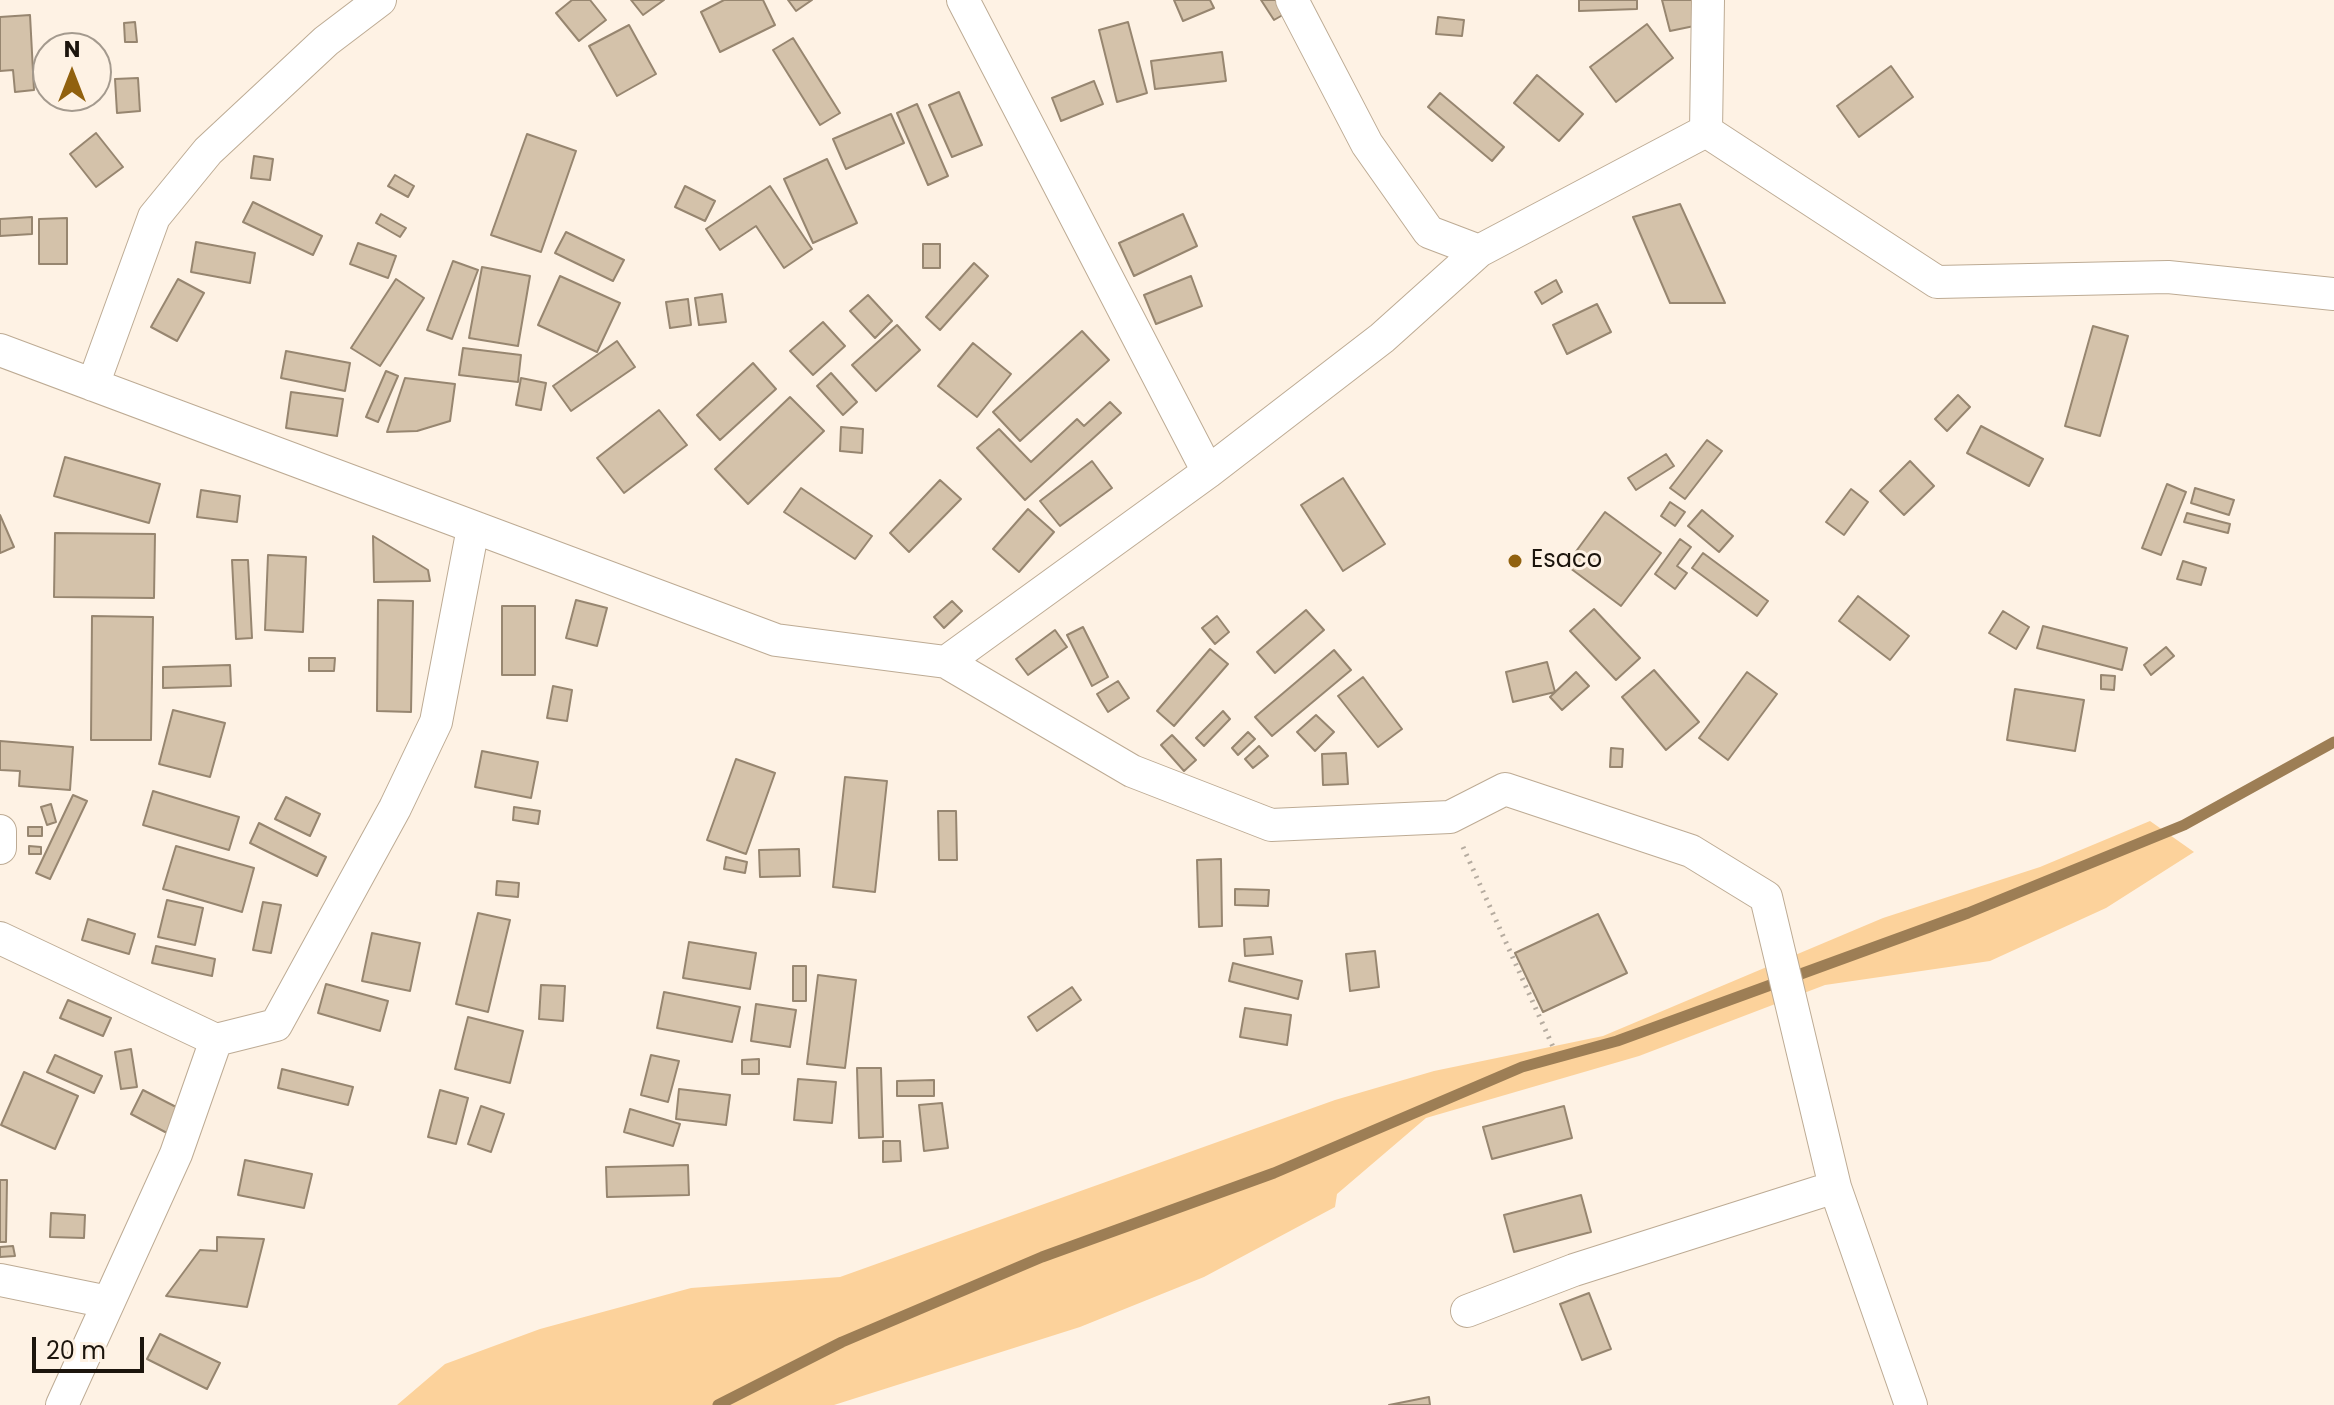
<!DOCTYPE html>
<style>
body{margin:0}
#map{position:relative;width:2334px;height:1405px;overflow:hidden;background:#fef2e4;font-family:Poppins,sans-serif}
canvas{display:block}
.north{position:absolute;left:32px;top:32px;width:80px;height:80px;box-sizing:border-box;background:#fef2e4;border:2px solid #a49a8e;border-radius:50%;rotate:0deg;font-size:22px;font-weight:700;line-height:32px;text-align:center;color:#1c150d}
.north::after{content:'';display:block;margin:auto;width:28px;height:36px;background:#91610e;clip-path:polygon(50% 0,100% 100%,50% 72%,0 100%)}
.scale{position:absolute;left:32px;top:1337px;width:112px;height:36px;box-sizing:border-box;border:4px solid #1c150d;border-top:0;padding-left:10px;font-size:24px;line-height:28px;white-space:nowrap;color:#1c150d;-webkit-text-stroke:6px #fef2e4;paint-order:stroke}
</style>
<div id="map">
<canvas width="2334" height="1405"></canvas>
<div class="north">N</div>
<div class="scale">20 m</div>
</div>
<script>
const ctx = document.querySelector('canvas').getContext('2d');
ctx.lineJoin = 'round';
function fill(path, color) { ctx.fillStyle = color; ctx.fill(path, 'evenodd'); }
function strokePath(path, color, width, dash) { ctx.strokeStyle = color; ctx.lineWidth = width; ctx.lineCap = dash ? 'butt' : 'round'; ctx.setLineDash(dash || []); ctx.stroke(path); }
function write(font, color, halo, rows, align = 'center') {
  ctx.font = font + ' Poppins,sans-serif'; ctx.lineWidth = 6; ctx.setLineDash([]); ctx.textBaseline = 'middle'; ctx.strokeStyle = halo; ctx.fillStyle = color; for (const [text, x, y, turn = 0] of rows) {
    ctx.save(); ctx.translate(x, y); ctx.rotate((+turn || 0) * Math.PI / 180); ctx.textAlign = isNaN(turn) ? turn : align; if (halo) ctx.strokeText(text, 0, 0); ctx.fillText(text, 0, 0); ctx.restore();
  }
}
fill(new Path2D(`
 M2150,821l44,31 -88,56 -116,53 -165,24 -186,71 -213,62 -89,76 -2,13 -131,70 -124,50 -246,78h-437l48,-41 95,-35 151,-41 149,-11 495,-177 99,-29 169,-35 280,-118 157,-51z`), '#fcd29b');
strokePath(new Path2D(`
 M718,1405l124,-63 200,-85 232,-84 248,-106 95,-26 351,-128 216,-88 150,-83`), '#9d7e55', 11);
const building = new Path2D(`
 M572,0h18l16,20 -27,21 -23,-28z
 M631,0h33l-21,15z
 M724,0h39l12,25 -55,27 -19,-40z
 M788,0h24l-16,11z
 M1174,0h36l4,8 -31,13z
 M1261,0h20l7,12 -14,8z
 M1579,0h58v9l-58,2z
 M1662,0h31l6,25 -29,6z
 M30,15l4,75 -19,2 -2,-22 -13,1v-54z
 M1438,17l26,3 -2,16 -26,-2z
 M135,22l2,20h-12l-1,-19z
 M1128,22l19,71 -30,9 -18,-72z
 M1647,24l26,34 -57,44 -26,-35z
 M629,25l27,49 -39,22 -28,-50z
 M793,38l47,75 -20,12 -47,-75z
 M1222,52l4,29 -71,8 -4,-28z
 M1891,66l22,31 -54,40 -22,-31z
 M1537,75l46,39 -24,27 -45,-38z
 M138,78l2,33 -23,2 -2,-34z
 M1094,81l9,23 -42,17 -9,-23z
 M959,92l23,53 -30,12 -23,-52z
 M1440,93l64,54 -12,14 -64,-54z
 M917,104l31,72 -20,9 -31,-72z
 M891,114l13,29 -58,26 -13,-30z
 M96,133l27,34 -27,20 -26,-33z
 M527,134l49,17 -35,101 -50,-17z
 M254,156l19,3 -3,21 -19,-2z
 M827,159l30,64 -44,20 -29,-64z
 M395,175l19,11 -6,11 -20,-11z
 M685,186l30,15 -10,20 -30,-14z
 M770,186l42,63 -28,19 -28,-42 -36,24 -14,-21z
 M253,202l69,34 -9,19 -70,-33z
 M1680,204l45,99h-55l-37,-86z
 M381,214l25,14 -6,9 -24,-14z
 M1183,214l14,32 -63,30 -15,-33z
 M32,217v17l-32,2v-17z
 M67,218v46h-28v-45z
 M566,232l58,28 -11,21 -58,-28z
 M196,242l59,11 -5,30 -59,-11z
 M358,243l38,13 -8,22 -38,-14z
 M923,244h17v24h-17z
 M453,261l25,9 -26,69 -25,-9z
 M974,263l14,13 -48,54 -14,-13z
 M482,267l48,9 -12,70 -49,-8z
 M560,276l60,27 -23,49 -59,-27z
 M1191,276l11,30 -46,18 -12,-29z
 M178,279l26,14 -27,48 -26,-14z
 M396,279l28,19 -44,68 -29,-18z
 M1556,280l6,12 -20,12 -7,-12z
 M722,294l4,28 -27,3 -4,-27z
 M868,295l24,26 -17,17 -25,-27z
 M688,299l3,26 -21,3 -4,-26z
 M1597,304l14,28 -44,22 -14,-29z
 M823,322l22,24 -32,29 -23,-24z
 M897,325l23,25 -44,41 -24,-26z
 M2093,326l35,10 -28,100 -35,-10z
 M1082,331l27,29 -89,81 -27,-29z
 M617,341l18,26 -64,44 -18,-25z
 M973,343l38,31 -34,43 -39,-31z
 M463,348l58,7 -3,27 -59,-7z
 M286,351l64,12 -5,28 -64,-13z
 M753,363l23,26 -56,51 -23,-25z
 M386,371l12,5 -20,46 -12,-5z
 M831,373l26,29 -14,13 -26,-29z
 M405,378l50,6 -5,37 -33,10 -30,1z
 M521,378l25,5 -5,27 -25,-5z
 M291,392l52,7 -6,37 -51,-8z
 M1958,395l12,12 -23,24 -12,-12z
 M790,397l34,34 -76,73 -33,-35z
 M1110,402l11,11 -96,87 -48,-52 22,-19 32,33 46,-43 7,7z
 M659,410l28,35 -63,48 -27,-35z
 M1981,426l62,33 -14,27 -62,-33z
 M841,427l22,2 -1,24 -22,-2z
 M1707,440l15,11 -37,48 -15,-11z
 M1666,454l8,12 -38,24 -8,-12z
 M65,457l95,27 -11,39 -95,-27z
 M1092,461l20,27 -52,38 -20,-25z
 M1910,461l24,25 -30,29 -24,-24z
 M1343,478l42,66 -42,27 -42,-66z
 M940,480l21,19 -52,53 -19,-19z
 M2167,484l19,8 -25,63 -19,-7z
 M801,488l71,48 -17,23 -71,-47z
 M2195,488l39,12 -5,15 -38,-12z
 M1851,489l17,13 -24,33 -18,-13z
 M201,490l39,6 -3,26 -40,-5z
 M1670,502l15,10 -10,14 -14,-10z
 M1028,509l26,23 -35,40 -26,-23z
 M1702,510l31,26 -14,16 -31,-26z
 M1605,512l56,41 -40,53 -55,-41z
 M2187,513l43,11 -2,9 -44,-11z
 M0,515l14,32 -14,6z
 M55,533l100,1 -1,64 -100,-1z
 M373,536l55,34 2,11 -56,1z
 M1680,539l11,8 -14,19 10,7 -12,16 -20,-15z
 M1703,553l65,48 -11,15 -65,-48z
 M268,555l38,2 -3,75 -38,-2z
 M232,560h16l4,78 -16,1z
 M2183,561l23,7 -5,17 -24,-6z
 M1858,596l51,40 -19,24 -51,-39z
 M378,600l35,1 -2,111 -34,-1z
 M576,600l31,8 -10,38 -31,-8z
 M952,601l10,10 -18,17 -10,-11z
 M502,606h33v69h-33z
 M1594,609l46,49 -24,22 -46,-49z
 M1306,610l18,20 -49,43 -18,-21z
 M2003,611l26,16 -13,22 -27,-16z
 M92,616l61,1 -2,123h-60z
 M1217,616l12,16 -14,12 -13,-16z
 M2043,626l84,22 -5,22 -85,-22z
 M1083,627l25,50 -16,9 -25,-51z
 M1055,630l12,17 -39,28 -12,-16z
 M2166,647l8,9 -23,19 -7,-10z
 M1210,649l18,15 -54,62 -17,-15z
 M1334,650l17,20 -79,66 -17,-19z
 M309,658h26l-1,13h-25z
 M1547,662l8,30 -42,10 -7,-30z
 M230,665l1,21 -68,2v-21z
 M1654,670l45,52 -33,28 -44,-53z
 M1576,672l13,14 -27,24 -12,-13z
 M1747,672l30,22 -49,66 -29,-22z
 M2101,675l14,1 -1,14 -13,-1z
 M1363,677l39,52 -24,18 -40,-51z
 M1118,681l11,17 -21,14 -11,-18z
 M553,686l19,4 -5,31 -20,-3z
 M2015,689l69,11 -9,51 -68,-11z
 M173,710l52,13 -15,54 -51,-13z
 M1223,711l7,8 -26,27 -8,-8z
 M1316,715l18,17 -19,19 -18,-19z
 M1248,732l7,7 -17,16 -6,-7z
 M1172,735l24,25 -12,11 -23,-26z
 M0,741l73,6 -3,43 -51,-4 1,-15 -20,-1z
 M1259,746l9,10 -15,12 -8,-9z
 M1611,748l12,1 -1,18h-12z
 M482,751l56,11 -7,36 -56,-11z
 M1346,753l2,31 -25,1 -1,-31z
 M736,759l39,14 -29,81 -39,-14z
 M845,777l42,4 -12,111 -42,-5z
 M153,791l86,26 -10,33 -86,-25z
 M73,795l14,6 -37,78 -14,-6z
 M286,797l34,17 -10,22 -35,-17z
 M51,804l5,18 -9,3 -6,-18z
 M514,807l26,4 -2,13 -25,-4z
 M938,811h18l1,49h-18z
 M259,823l67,34 -9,19 -67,-33z
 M28,827h14v9h-14z
 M29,846l12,1v7h-12z
 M176,846l78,22 -12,44 -79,-23z
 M799,849l1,27 -40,1 -1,-27z
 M726,857l21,5 -2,11 -21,-4z
 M1221,859l1,67 -23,1 -2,-67z
 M497,881l22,2 -1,14 -22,-2z
 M1235,889l34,1 -1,16 -33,-1z
 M167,900l36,8 -8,37 -37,-8z
 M263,902l18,3 -10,48 -18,-3z
 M478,913l32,7 -22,92 -32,-8z
 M1598,914l29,59 -84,39 -28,-59z
 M88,919l47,15 -6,20 -47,-14z
 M372,933l48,10 -10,48 -48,-10z
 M1271,937l2,17 -28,2 -1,-17z
 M689,942l67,11 -6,36 -67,-11z
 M156,946l59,13 -3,17 -60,-13z
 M1375,951l4,36 -29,4 -4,-37z
 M1233,963l69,18 -4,18 -69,-18z
 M793,966h13v35h-13z
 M818,975l38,5 -11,88 -38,-4z
 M326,984l62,17 -8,30 -62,-18z
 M541,985l24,1 -2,35 -24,-2z
 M1072,987l9,13 -44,31 -9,-14z
 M664,992l76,15 -8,35 -75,-14z
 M68,1000l43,18 -8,18 -43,-18z
 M756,1004l40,6 -6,37 -39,-6z
 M1245,1008l46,7 -4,30 -47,-8z
 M468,1017l55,14 -13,52 -55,-14z
 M131,1049l6,38 -16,2 -6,-37z
 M55,1055l47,21 -8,17 -47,-21z
 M651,1055l28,6 -11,41 -27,-7z
 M759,1059v15h-17v-14z
 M857,1068h24l2,69 -24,1z
 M282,1069l71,18 -5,18 -70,-17z
 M24,1072l54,24 -23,53 -54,-24z
 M798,1079l38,3 -4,41 -38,-3z
 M934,1080v16h-37v-15z
 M679,1089l51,6 -4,30 -50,-6z
 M143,1090l37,19 -13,24 -36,-19z
 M440,1090l28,8 -12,46 -28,-7z
 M942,1103l6,45 -24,3 -5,-46z
 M481,1106l23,8 -13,38 -23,-8z
 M1564,1106l8,32 -80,21 -9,-32z
 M630,1109l50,15 -7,22 -49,-14z
 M883,1141h17l1,20 -18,1z
 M245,1160l67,14 -8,34 -66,-13z
 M688,1165l1,30 -82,2 -1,-30z
 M0,1180h7l-1,62h-6z
 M1581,1195l10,37 -77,20 -10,-37z
 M51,1213l34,2 -1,23 -34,-1z
 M217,1237l47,2 -17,68 -81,-11 34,-46 17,1z
 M13,1246l2,10 -15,1v-10z
 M1589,1293l22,56 -29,11 -22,-56z
 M160,1334l60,29 -13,26 -60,-30z
 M1429,1397l1,8h-41z`);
fill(building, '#d4c2aa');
strokePath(building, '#978670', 2);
const street = new Path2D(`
 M963,0l245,472
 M1292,0l75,144 62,88 50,19
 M1706,131l231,151 231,-5 166,17
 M1706,131l2,-131
 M0,350l776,290 170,22 186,109 139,54 179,-8 55,-28 186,62 75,46 69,290 76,218
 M93,385l61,-168 54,-66 118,-110 54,-41
 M946,662l262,-190 174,-134 97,-87 227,-120
 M0,831v17
 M0,938l216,102 -40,114 -114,251
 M216,1040l60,-15 119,-217 41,-86 37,-194
 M0,1280l108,22
 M1467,1311l107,-41 261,-83`);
strokePath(street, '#bdab94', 34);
strokePath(new Path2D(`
 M1463,847l91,202`), '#b6aca0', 5, [2, 6]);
strokePath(street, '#fff', 32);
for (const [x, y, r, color] of [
 [1515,561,8,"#91610e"]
]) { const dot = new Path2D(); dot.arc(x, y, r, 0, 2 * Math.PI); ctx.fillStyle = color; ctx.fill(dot); strokePath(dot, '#fef2e4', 3); }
write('24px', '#1c150d', '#fef2e4', [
 ["Esaco",1531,561]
], 'left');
</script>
